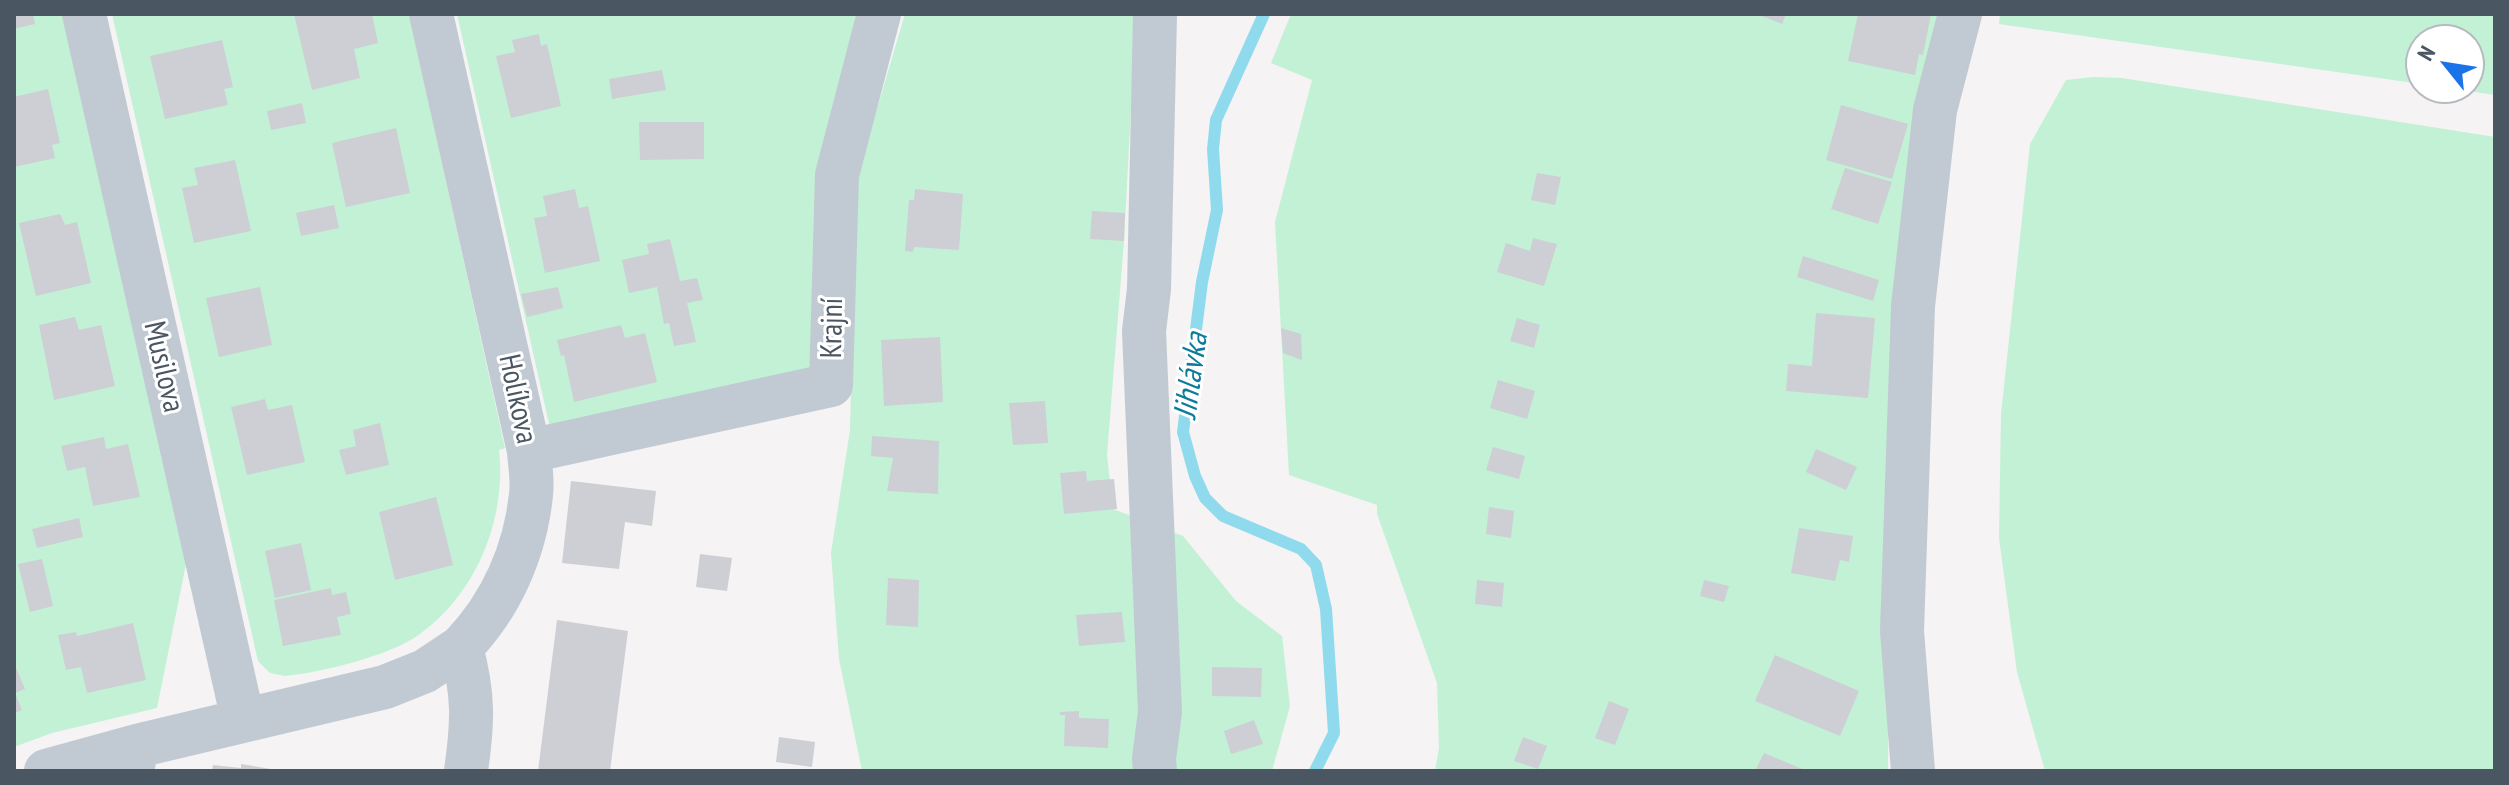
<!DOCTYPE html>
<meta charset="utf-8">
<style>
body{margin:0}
#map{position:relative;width:2509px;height:785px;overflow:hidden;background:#f5f3f3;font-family:"PT Sans Narrow",sans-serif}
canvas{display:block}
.frame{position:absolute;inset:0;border:16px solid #4a5661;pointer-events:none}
.north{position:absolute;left:2405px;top:24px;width:80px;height:80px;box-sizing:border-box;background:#fff;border:2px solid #b7bbc0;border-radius:50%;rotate:300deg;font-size:22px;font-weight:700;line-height:32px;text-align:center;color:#4a5661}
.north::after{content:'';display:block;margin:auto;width:28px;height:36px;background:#1a73e8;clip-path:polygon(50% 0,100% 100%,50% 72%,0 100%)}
</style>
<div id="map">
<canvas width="2509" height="785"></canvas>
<div class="frame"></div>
<div class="north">N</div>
</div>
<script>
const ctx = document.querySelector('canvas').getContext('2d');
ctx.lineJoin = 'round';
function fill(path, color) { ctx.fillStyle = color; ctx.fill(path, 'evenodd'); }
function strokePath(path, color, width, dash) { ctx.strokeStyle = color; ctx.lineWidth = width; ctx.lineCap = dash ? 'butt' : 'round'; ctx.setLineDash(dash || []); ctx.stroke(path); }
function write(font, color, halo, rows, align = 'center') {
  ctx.font = font + ' "PT Sans Narrow",sans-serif'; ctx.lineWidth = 6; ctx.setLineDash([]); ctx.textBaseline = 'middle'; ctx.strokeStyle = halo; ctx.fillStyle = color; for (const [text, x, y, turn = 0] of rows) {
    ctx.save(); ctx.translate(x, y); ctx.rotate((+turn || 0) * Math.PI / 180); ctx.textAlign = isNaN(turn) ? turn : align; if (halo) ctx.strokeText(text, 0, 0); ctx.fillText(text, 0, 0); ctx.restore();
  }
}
fill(new Path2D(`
 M14,14h48l124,550 -29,144 -105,25 -38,14z
 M112,14h297l96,434 -6,2c8,70 -24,148 -85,188 -31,19 -91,34 -129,38l-15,-3 -12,-12z
 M457,14h407l-46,358 -266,65z
 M905,14h231l-12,227 -17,214 6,54 70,27 53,65 46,35 8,70 -18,65h-410l-23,-112 -8,-106 19,-123 6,-250z
 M1291,14h654l-55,461 -2,296h-453l4,-23 -2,-65 -60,-169v-9l-88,-30 -14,-253 37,-142 -41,-17z
 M2000,14h495v81l-46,-7h20v-48h-48v44l-422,-60z
 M2093,77l29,1 373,59v634h-450l-28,-99 -18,-134 2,-124 29,-270 36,-64z`), '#c3f1d5');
strokePath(new Path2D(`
 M1264,14l-48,106 -3,29 4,61 -15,72 -19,150 12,44 10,22 18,18 78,33 15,16 10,44 8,124 -19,38`), '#90daee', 12);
fill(new Path2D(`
 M14,14h19l2,10 -21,5z
 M294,14h78l6,29 -24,6 6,29 -48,12z
 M1757,14h29l-4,10z
 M1858,14h73l-8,41 -4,-1 -4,21 -67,-14z
 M539,34l2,12 6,-2 14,62 -50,12 -15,-62 19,-4 -3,-12z
 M222,40l11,47 -9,2 4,16 -63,14 -15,-63z
 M662,70l4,20 -54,9 -3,-20z
 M48,89l12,54 -8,2 3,13 -41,9v-70z
 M302,103l4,20 -35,7 -4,-19z
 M1841,105l67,19 -16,55 -66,-19z
 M639,122h65v37l-64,1z
 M396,128l14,65 -64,14 -14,-64z
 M235,160l16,71 -57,12 -12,-55 16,-3 -4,-17z
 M1845,168l47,14 -14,42 -47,-15z
 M1537,173l24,4 -6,28 -24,-5z
 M575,189l4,19 9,-2 12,55 -55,12 -11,-55 13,-2 -4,-20z
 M915,189l48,5 -4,56 -45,-3 -1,5 -8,-1 4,-51h5z
 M334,205l5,23 -38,8 -5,-23z
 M1092,211l33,2 -1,28 -34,-2z
 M60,214l5,11 12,-3 14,61 -55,13 -17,-73z
 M1533,238l24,6 -13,42 -47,-14 9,-29 24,8z
 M670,239l10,42 17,-3 6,22 -16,3 9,39 -22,4 -5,-23 -5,1 -7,-37 -28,6 -7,-33 27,-6 -2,-10z
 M1803,256l76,24 -6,21 -76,-24z
 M260,287l12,58 -53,12 -13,-59z
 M558,287l5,21 -36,9 -6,-23z
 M1816,313l59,5 -7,80 -82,-7 2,-27 24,2z
 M75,317l4,13 22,-5 14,61 -61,14 -15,-75z
 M1517,318l23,7 -6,23 -24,-7z
 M621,325l4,13 20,-5 12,49 -83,20 -10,-47 -3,1 -4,-16z
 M1281,328l20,6 1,26 -19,-7z
 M940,337l3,65 -59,4 -3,-66z
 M1498,380l37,11 -8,28 -37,-11z
 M265,399l3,11 24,-5 13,57 -58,13 -16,-68z
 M1045,401l3,42 -35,2 -4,-42z
 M380,423l9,42 -43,10 -7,-25 17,-4 -3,-16z
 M872,436l67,5 -1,53 -51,-3 6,-33 -22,-2z
 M104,437l2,12 22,-5 12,53 -47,9 -8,-39 -18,4 -6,-25z
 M1493,447l32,9 -6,23 -33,-9z
 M1816,449l41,18 -11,23 -40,-18z
 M1086,471l1,10 27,-2 3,30 -53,5 -4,-41z
 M571,481l85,10 -4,35 -27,-4 -6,47 -57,-6z
 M436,497l17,68 -58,15 -16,-68z
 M1489,507l25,4 -3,27 -25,-4z
 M79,518l4,19 -46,11 -5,-19z
 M1799,528l54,8 -4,26 -9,-2 -5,21 -44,-8z
 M301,543l10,47 -36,8 -10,-47z
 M700,554l32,4 -5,33 -31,-4z
 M42,559l11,47 -23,6 -12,-48z
 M888,578l31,2 -1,47 -32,-2z
 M1477,580l27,3 -2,24 -27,-3z
 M1704,580l25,6 -5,16 -24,-6z
 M331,588l1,7 14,-3 5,22 -14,3 4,18 -58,11 -9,-46z
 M1122,612l3,30 -46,4 -3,-31z
 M557,620l71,11 -18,140h-72z
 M133,623l13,57 -59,13 -6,-26 -15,3 -8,-35 18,-3 1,4z
 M1775,655l84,36 -19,45 -85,-35z
 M14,663l11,26 -10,4 7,17 -8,3z
 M1212,667l50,1 -1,29 -49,-1z
 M1609,701l20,8 -14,36 -20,-7z
 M1079,711v7l30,1 -1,29 -44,-2 1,-31h-5v-3z
 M1254,720l9,24 -32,10 -7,-23z
 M779,737l36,5 -3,25 -36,-5z
 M1523,737l24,9 -9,23 -24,-8z
 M1764,753l43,18h-52z
 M241,764l30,5 -1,2h-58l1,-6 28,3z`), '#cdcfd5');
strokePath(new Path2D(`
 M84,14l159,706
 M431,14l98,437c1,15 4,30 2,44 -6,57 -30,111 -70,152 13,48 12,75 5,124
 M1155,14l-6,275 -5,42 16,381 -6,47 1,12
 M529,451l302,-66 6,-210 42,-161
 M46,771l91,-25
 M132,771l5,-25 248,-59 40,-16 36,-24
 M1913,771l-11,-140 11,-325 22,-196 25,-96`), '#c1cad2', 44);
write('30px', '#4a5661', '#fff', [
 ["Krajní",833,328,-89],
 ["Musilova",163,367,77],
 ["Holíkova",517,399,78]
]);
write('italic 32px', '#0c7c9b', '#fff', [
 ["Jihlávka",1192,376,-82]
]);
</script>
